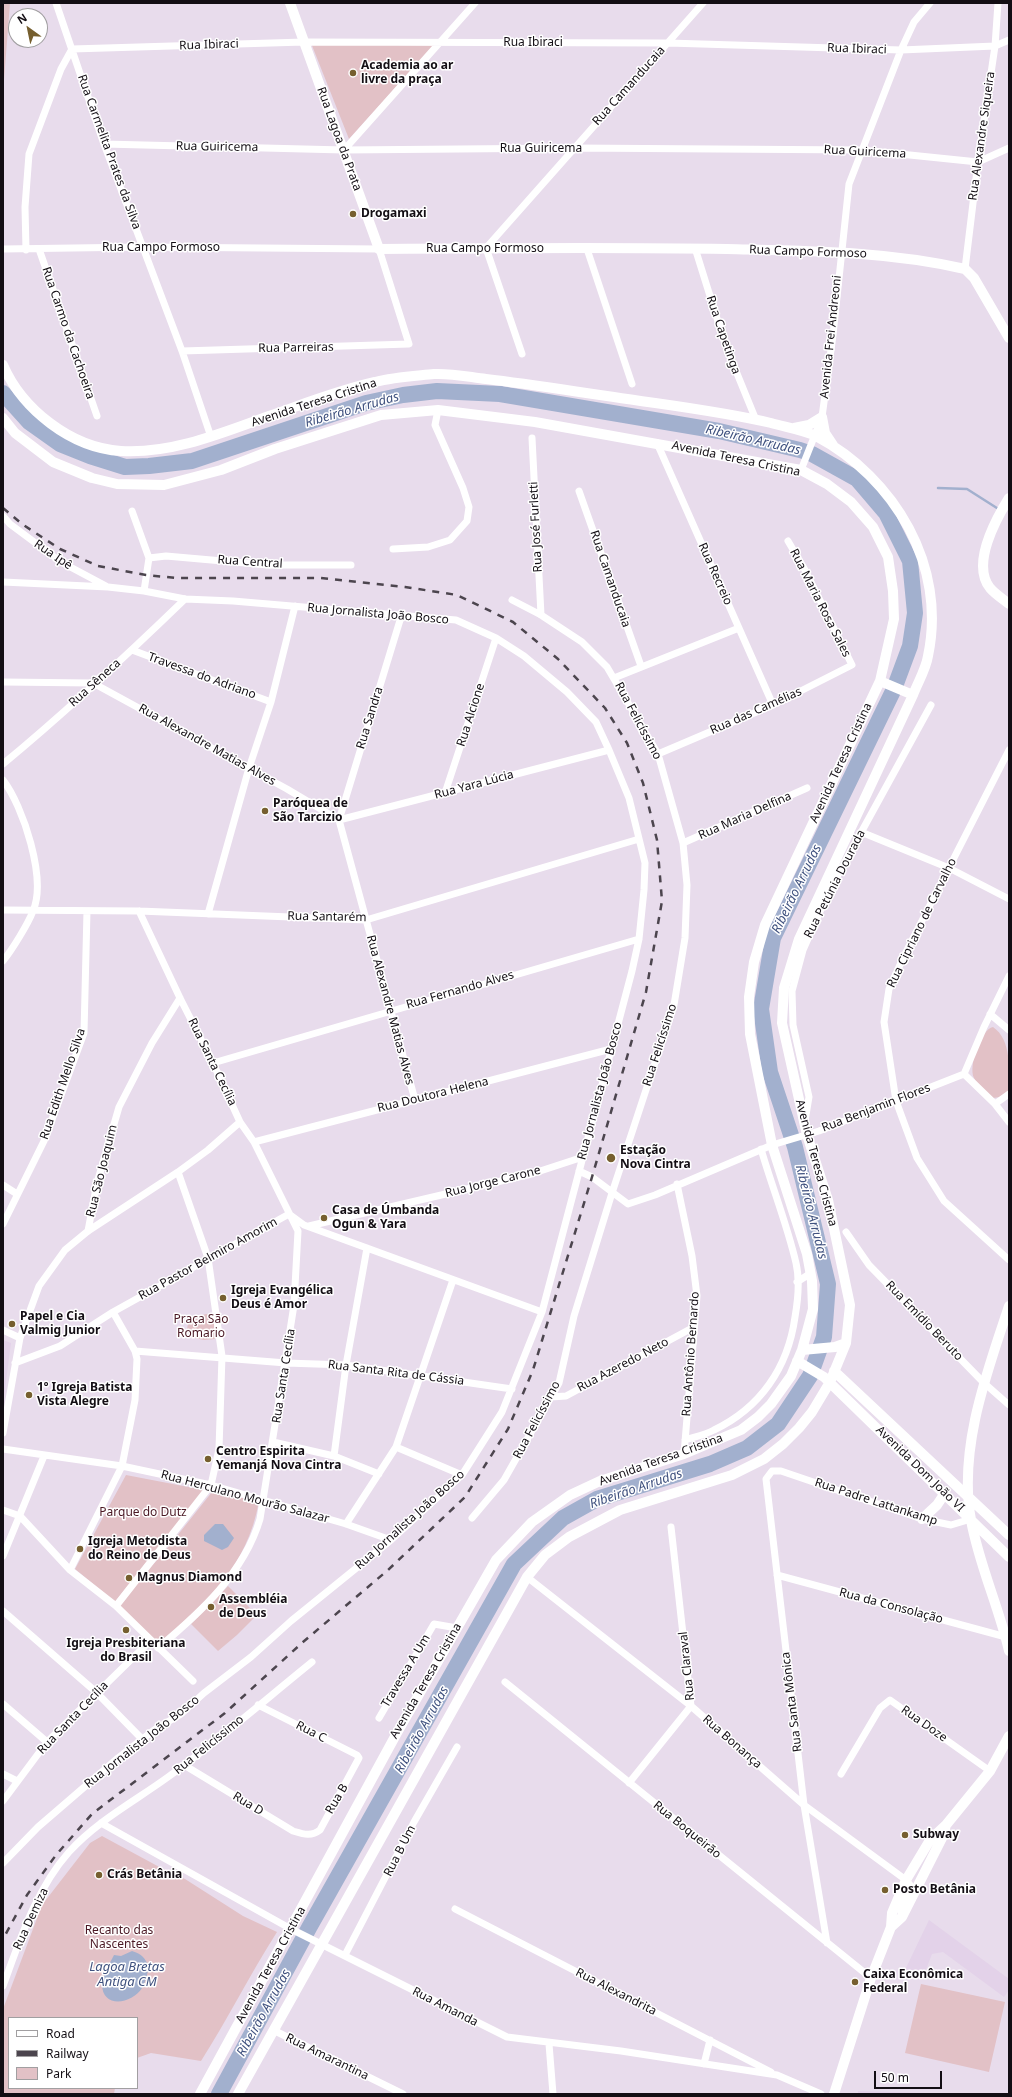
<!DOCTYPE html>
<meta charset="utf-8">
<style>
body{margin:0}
#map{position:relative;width:1012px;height:2097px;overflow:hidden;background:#e8dcec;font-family:"Noto Sans",sans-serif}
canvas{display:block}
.frame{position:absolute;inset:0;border:4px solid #130e14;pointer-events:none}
.legend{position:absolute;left:8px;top:2017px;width:130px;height:72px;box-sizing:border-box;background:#fff;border:1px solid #a19fa1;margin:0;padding:5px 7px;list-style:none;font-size:12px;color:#130e14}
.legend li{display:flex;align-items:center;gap:8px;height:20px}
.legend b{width:20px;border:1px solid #a19fa1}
.north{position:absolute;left:8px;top:8px;width:40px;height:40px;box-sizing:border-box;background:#fff;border:1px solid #a19fa1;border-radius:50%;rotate:327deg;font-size:11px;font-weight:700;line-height:16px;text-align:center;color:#130e14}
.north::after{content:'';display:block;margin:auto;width:14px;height:18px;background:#765f2f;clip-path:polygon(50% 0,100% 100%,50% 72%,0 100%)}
.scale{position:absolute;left:874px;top:2071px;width:68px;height:18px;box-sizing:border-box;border:2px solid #130e14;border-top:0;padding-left:5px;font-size:12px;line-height:14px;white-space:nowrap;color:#130e14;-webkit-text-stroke:3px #fff;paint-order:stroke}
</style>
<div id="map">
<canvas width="1012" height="2097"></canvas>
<div class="frame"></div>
<ul class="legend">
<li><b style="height:5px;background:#fff"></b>Road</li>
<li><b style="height:5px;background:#4c454e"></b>Railway</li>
<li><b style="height:11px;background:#e2c1c6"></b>Park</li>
</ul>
<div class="north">N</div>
<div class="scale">50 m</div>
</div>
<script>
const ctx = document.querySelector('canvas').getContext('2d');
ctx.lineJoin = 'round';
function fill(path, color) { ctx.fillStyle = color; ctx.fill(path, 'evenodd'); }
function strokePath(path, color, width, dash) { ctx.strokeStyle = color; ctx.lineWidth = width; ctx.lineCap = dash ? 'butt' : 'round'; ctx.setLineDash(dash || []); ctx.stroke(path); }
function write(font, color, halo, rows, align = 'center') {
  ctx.font = font + ' "Noto Sans",sans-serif'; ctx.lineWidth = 3; ctx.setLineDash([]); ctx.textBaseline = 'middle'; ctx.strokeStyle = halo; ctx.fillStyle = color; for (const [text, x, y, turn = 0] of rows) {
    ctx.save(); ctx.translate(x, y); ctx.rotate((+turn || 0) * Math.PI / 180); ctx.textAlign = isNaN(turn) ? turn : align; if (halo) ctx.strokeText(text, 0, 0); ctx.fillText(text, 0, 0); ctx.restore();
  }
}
fill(new Path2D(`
 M3,1340l8,3 -8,61z
 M929,1920l80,59v11l-5,7 -61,-45 -11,2 -10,26 -18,-8z
 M858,2091l67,2 17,1h-84z`), '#e3d2e9');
fill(new Path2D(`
 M3,3h7l-7,90z
 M311,43l123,2 -85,94z
 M993,1027c19,13 16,43 16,64l-9,6 -7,1c-6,-6 -16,-13 -19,-20 -6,-12 7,-49 19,-51z
 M206,1314l8,1 1,24 -11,1 -14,-3 -3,-8 2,-10z
 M126,1475l78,15 -89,112 -40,-33z
 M212,1492l47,9c-12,67 -53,101 -101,144l-41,-40 48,-54z
 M228,1586l29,29 -20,20 -19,16 -27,-27z
 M102,1836l61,33 22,10 58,37 34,16c-27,42 -49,87 -76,129l-50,-8 -14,5v-40h-128v70h106l-1,6h-111v-85l39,-104 48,-62z
 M921,1984l84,18 -16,70 -84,-19z`), '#e2c1c6');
fill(new Path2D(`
 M215,1524h8l11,14 -6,9 -6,3 -18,-9v-6z
 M132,1951c10,3 13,7 17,16 -2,7 -3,14 -7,21 -10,16 -40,21 -40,-4 0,-8 8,-21 12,-29l7,1z`), '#a2b0ce');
strokePath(new Path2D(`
 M938,488l29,1 33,21`), '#a2b0ce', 2.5);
strokePath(new Path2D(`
 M3,393l26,29 31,22 30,12 35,11 24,-1 43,-5 174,-58 37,-8 34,-4 63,3 219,37 81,19 12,4 45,25 29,34 24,48 5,52 -5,33 -16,43 -121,249 -12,71 9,63 25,75 33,137 -4,53 -14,39 -32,48 -31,24 -37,16 -113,35 -34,19 -49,46 -204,362 -91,168`), '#a2b0ce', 16);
strokePath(new Path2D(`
 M56,3l48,141 78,207 29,86
 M104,144l240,6 229,-2 288,2 117,12
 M344,150l131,-147
 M978,162l31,-14
 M695,248l30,96 31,76
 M3,249l140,-2 236,2 30,95 -227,7
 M39,249l58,167
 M587,249l45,135
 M26,250l-1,-43 4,-53 32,-85 11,-20 232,-7 364,1 233,7 94,-4 14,-6
 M965,269l13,-107 17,-116 3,-43
 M522,354l-36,-106 217,-245
 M532,438l9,177
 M657,443l116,262
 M801,470l21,-53 11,-82 16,-151 52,-134 13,-28 16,-19
 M579,491l62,175
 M132,511l17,47 -5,33
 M3,516l7,8 51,38 45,24
 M393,549l35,-2 22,-7 17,-19 2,-14 -6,-19 -28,-63 3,-15
 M149,558l17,-2 102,9h83
 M3,582l105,5 36,4 41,8 48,2 223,19 40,18 28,18 43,36 29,30 13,28 20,48 16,65 -1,27 -5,49 -7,32 -90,341 -40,100 -40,63 -71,65 -100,81 -40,36 -47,36 -23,21 -27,16 -36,28 -80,69 -35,36
 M132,650l139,52
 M614,678l125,-50
 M3,682l90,1 194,106 52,31 76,280
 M1009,750l-105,206 -15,33 -5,33 12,79 21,57 27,43 65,59
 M658,754l115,-49 79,-40 -47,-95 -17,-29
 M3,764c63,-52 123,-108 182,-165
 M3,780c20,26 44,99 30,131 -5,13 -21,39 -30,50
 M445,793l51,-155
 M339,820l270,-70
 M339,820l62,-203
 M861,832l88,36 60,31
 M683,843l124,-55
 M3,910l136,1 227,9 273,-81
 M139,911l41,87 33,65 27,59 14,20 44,89 -4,74 -34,214c-16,54 -60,94 -102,129
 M208,914l41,-146 22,-66 24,-96
 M990,1014l19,16
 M213,1063l426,-124
 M964,1074l20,-47 25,-51
 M964,1074l31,30 14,18
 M995,1104l14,-10
 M805,1121l4,-24 -16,-72 -1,-34 11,-41 26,-59 102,-186
 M254,1142l357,-93
 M579,1171l13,6 36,27 27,-9 117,-50 47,-14 145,-57
 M677,1184l15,72 5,40 -13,158
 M3,1185l14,9
 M3,1224l41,-83 40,-108 3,-122
 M309,1226l222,-52 52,-17
 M88,1231l9,-48 22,-76 33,-64 28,-45
 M846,1232l23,33 114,117 26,23
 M797,1282l14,-9
 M3,1330l17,8
 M135,1351l151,12 60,2 166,24
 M15,1363l45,-17 53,-34 176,-98 15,11 238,87
 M551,1397l15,-1 128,-69
 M3,1433l17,-95 19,-52 26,-36 23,-19 90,-59 30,-22 32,-28
 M685,1440c9,-3 20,-5 29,-10 46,-22 74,-62 81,-113 3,-17 5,-37 1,-54 -9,-39 -24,-76 -35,-114
 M273,1442l61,14 45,18
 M396,1447l66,28
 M3,1449l119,17 89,19 135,39 45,16
 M334,1456l12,-91 21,-117
 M3,1510l17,6 50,54 46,36 77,75
 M472,1518l32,-38 55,-97 15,-67 38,-123 62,-188 11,-67 2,-53 -4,-42 -25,-89 -51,-87 -25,-25 -41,-27 -29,-15
 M346,1524l50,-77 57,-167
 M3,1556l41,-100
 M70,1570l52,-104 13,-66 2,-41 -2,-8 -22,-39
 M777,1575l229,62
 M527,1577l164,129 113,99 102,75 4,5 -10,24 2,8
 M116,1606l95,-121 8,-36 3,-93 -14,-98 -30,-86
 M3,1611l93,81 46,47
 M505,1682l366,296
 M3,1704l44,38
 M379,1718l55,-94 23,4
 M184,1765l109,66c10,3 18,6 27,-1l39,-72 -2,-3 -99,-50
 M3,1774l14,7
 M841,1774l39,-66 10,-8 100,71
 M629,1783l62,-77 -20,-179
 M3,1801l44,-59 103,-101
 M101,1823l190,106 216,108 114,14 156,24 44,19
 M455,1909l316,163
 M827,1943l-23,-138 -38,-326 6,-8h9l141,48 29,6 20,-6
 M345,1955l69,-133 43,-75
 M3,1986c17,-46 33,-97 66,-134 28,-31 66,-51 99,-75 50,-36 97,-77 144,-115
 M273,2030l130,64
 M549,2044l4,50
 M704,2064l6,-24`), '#fff', 7);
strokePath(new Path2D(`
 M290,3l89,246c116,-1 232,-2 348,0 80,2 159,2 238,20l9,9 35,60
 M3,365c19,44 68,83 118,86 51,3 101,-18 148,-35 35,-12 70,-26 106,-34 19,-5 40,-6 59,-8 16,-1 35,3 52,5 43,5 86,12 128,18 52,8 106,14 157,26 14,4 32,7 45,13 79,42 131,130 112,220 -2,13 -10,26 -15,39l-114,244 -15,49 -2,35 25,112 21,65 22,105 -4,38 -16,39 -18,30 -13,16 -16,16 -19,15 -32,16 -112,35 -51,27 -24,18 -18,22 -289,517
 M3,418l12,15 38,29 39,16 25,6 47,1 57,-15 54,-21 106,-34 57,-5 97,12 266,48 26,14 24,18 22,25 15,30 5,34 1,28 -14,62 -115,244 -11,37 -5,35 1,37 22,111 35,109 5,27 1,28 -11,41 -11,26 -20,28 -13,13 -17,13 -57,24 -84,27 -30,14 -38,27 -36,38 -98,171 -198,363
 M794,428l15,-3 13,-8 3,16 8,12
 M1009,498c-13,21 -38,66 -19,90 5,6 13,11 19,16
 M880,681l33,14
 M1009,1306c-22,66 -51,143 -38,214 8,45 28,87 38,131
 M802,1350l33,-3 11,-4
 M797,1361l27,16 185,180
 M834,1371l175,164
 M922,1519l15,-14 8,-12
 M891,1927l11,-10 41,-81 3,-11
 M834,2094l37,-116 20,-51 1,-14 14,-33 24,-40 16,-15 44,-54 19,-35`), '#fff', 10);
strokePath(new Path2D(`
 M3,508l19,16 38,25 38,17 48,9 30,3h145l84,9 52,8 56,27 45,37 47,49 22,35 16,40 14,57 5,61 -16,91 -54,185 -59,193 -25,59 -43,68 -77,73 -85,72 -78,71 -133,101 -36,41 -29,40 -24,44`), '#4c454e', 2.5, [7, 7]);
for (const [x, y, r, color] of [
 [353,73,4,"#765f2f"],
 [353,214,4,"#765f2f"],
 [265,811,4,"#765f2f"],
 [611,1158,5,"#765f2f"],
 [324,1218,4,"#765f2f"],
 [223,1298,4,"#765f2f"],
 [12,1324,4,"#765f2f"],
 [29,1395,4,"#765f2f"],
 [208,1459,4,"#765f2f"],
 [80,1549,4,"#765f2f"],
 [129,1578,4,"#765f2f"],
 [211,1607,4,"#765f2f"],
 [126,1630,4,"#765f2f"],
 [905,1835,4,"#765f2f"],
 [99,1875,4,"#765f2f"],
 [885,1890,4,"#765f2f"],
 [855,1982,4,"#765f2f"]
]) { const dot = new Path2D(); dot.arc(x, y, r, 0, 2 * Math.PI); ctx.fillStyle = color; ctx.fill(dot); strokePath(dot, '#fff', 1.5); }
write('12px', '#130e14', '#fff', [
 ["Rua Ibiraci",533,43],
 ["Rua Ibiraci",209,45,-2],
 ["Rua Ibiraci",857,49,2],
 ["Rua Camanducaia",629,86,-48],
 ["Rua Alexandre Siqueira",982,136,-82],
 ["Rua Lagoa da Prata",339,139,70],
 ["Rua Guiricema",217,147,1],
 ["Rua Guiricema",541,149],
 ["Rua Carmelita Prates da Silva",109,152,70],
 ["Rua Guiricema",865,152,3],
 ["Rua Campo Formoso",161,248],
 ["Rua Campo Formoso",485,249],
 ["Rua Campo Formoso",808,252,2],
 ["Rua Carmo da Cachoeira",68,333,71],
 ["Rua Capetinga",723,335,71],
 ["Avenida Frei Andreoni",831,337,-84],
 ["Rua Parreiras",296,348,-1],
 ["Avenida Teresa Cristina",314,403,-18],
 ["Avenida Teresa Cristina",736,459,12],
 ["Rua José Furletti",536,527,-93],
 ["Rua Ipê",53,555,34],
 ["Rua Central",250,562,4],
 ["Rua Recreio",715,574,66],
 ["Rua Camanducaia",610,579,71],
 ["Rua Maria Rosa Sales",820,603,63],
 ["Rua Jornalista João Bosco",378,614,5],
 ["Travessa do Adriano",202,676,20],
 ["Rua Sêneca",95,683,-42],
 ["Rua das Camélias",756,711,-24],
 ["Rua Alcione",471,715,-72],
 ["Rua Sandra",370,718,-73],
 ["Rua Felicíssimo",638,721,62],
 ["Rua Alexandre Matias Alves",207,745,29],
 ["Avenida Teresa Cristina",841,763,-65],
 ["Rua Yara Lúcia",474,785,-15],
 ["Rua Maria Delfina",745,816,-24],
 ["Rua Petúnia Dourada",835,884,-63],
 ["Rua Santarém",327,917,1],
 ["Rua Cipriano de Carvalho",922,923,-64],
 ["Rua Fernando Alves",460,990,-16],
 ["Rua Alexandre Matias Alves",390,1010,75],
 ["Rua Felicíssimo",660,1045,-72],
 ["Rua Santa Cecília",212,1062,64],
 ["Rua Edith Mello Silva",63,1084,-71],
 ["Rua Jornalista João Bosco",600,1091,-75],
 ["Rua Doutora Helena",433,1095,-14],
 ["Rua Benjamin Flores",876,1108,-21],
 ["Avenida Teresa Cristina",816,1163,75],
 ["Rua São Joaquim",102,1171,-76],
 ["Rua Jorge Carone",493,1182,-14],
 ["Rua Pastor Belmiro Amorim",208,1259,-29],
 ["Rua Emídio Beruto",924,1321,46],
 ["Rua Antônio Bernardo",691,1354,-86],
 ["Rua Azeredo Neto",623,1365,-28],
 ["Rua Santa Rita de Cássia",396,1373,7],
 ["Rua Santa Cecília",284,1376,-81],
 ["Rua Felicíssimo",537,1420,-62],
 ["Avenida Teresa Cristina",661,1460,-20],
 ["Avenida Dom João VI",920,1469,44],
 ["Rua Herculano Mourão Salazar",245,1497,15],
 ["Rua Padre Lattankamp",876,1502,18],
 ["Rua Jornalista João Bosco",410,1520,-42],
 ["Rua da Consolação",891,1606,15],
 ["Rua Claraval",687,1666,-96],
 ["Travessa A Um",406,1671,-59],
 ["Avenida Teresa Cristina",426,1681,-60],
 ["Rua Santa Mônica",792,1702,-97],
 ["Rua Santa Cecília",73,1718,-46],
 ["Rua Doze",924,1724,35],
 ["Rua C",311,1732,27],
 ["Rua Jornalista João Bosco",142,1742,-38],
 ["Rua Bonança",732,1742,41],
 ["Rua Felicíssimo",209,1745,-39],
 ["Rua B",337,1799,-60],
 ["Rua D",248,1804,31],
 ["Rua Boqueirão",687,1830,39],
 ["Rua B Um",400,1851,-63],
 ["Rua Demiza",31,1919,-65],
 ["Avenida Teresa Cristina",271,1965,-61],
 ["Rua Alexandrita",616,1992,27],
 ["Rua Amanda",445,2007,27],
 ["Rua Amarantina",327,2057,26]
]);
write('bold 12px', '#130e14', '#fff', [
 ["Academia ao ar",361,66],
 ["livre da praça",361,80],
 ["Drogamaxi",361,214],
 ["Paróquea de",273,804],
 ["São Tarcizio",273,818],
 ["Estação",620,1151],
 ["Nova Cintra",620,1165],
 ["Casa de Úmbanda",332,1211],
 ["Ogun & Yara",332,1225],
 ["Igreja Evangélica",231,1291],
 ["Deus é Amor",231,1305],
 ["Papel e Cia",20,1317],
 ["Valmig Junior",20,1331],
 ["1º Igreja Batista",37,1388],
 ["Vista Alegre",37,1402],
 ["Centro Espirita",216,1452],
 ["Yemanjá Nova Cintra",216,1466],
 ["Igreja Metodista",88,1542],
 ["do Reino de Deus",88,1556],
 ["Magnus Diamond",137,1578],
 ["Assembléia",219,1600],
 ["de Deus",219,1614],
 ["Igreja Presbiteriana",126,1644,"center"],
 ["do Brasil",126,1658,"center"],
 ["Subway",913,1835],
 ["Crás Betânia",107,1875],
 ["Posto Betânia",893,1890],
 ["Caixa Econômica",863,1975],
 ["Federal",863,1989]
], 'left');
write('12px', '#4a1824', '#fff', [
 ["Praça São",201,1320],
 ["Romario",201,1334],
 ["Parque do Dutz",143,1513],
 ["Recanto das",119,1931],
 ["Nascentes",119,1945]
]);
write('italic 13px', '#40527f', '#fff', [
 ["Ribeirão Arrudas",352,410,-16],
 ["Ribeirão Arrudas",753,440,13],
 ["Ribeirão Arrudas",797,889,-64],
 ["Ribeirão Arrudas",811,1212,76],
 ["Ribeirão Arrudas",636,1489,-19],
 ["Ribeirão Arrudas",422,1730,-61],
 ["Lagoa Bretas",127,1967],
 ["Antiga CM",127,1982],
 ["Ribeirão Arrudas",264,2013,-61]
]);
</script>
